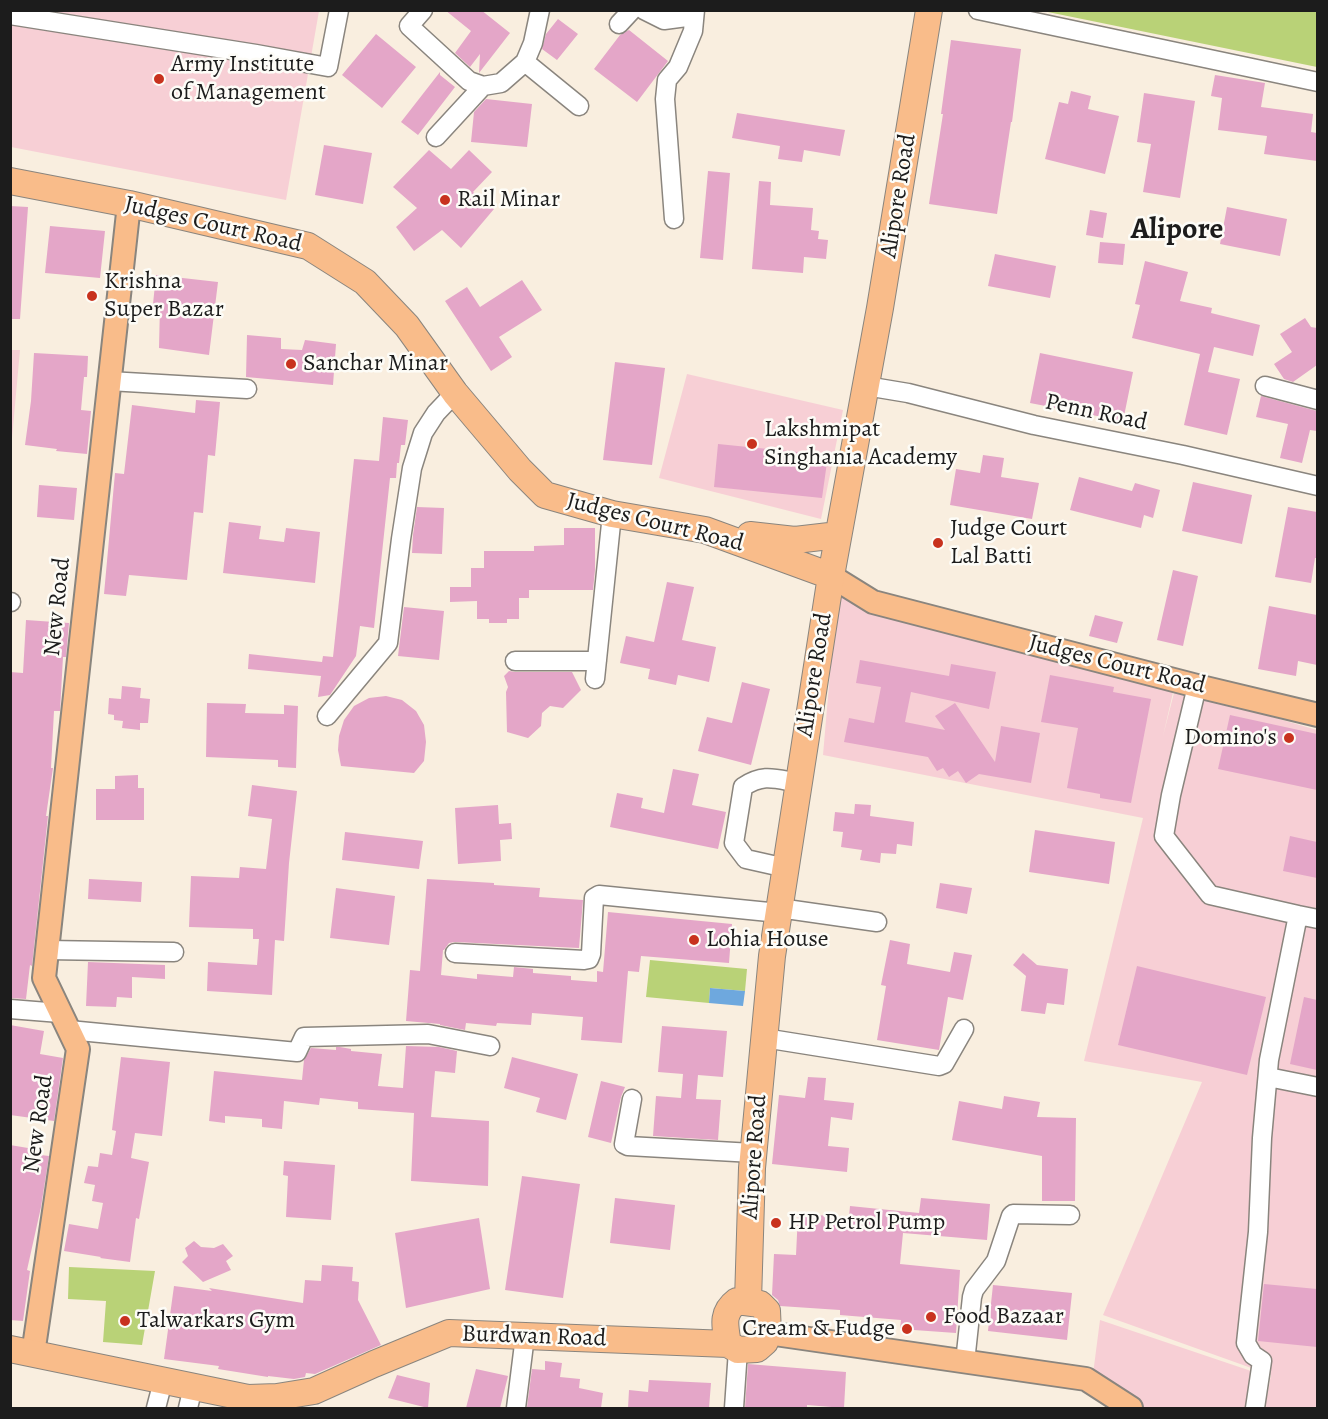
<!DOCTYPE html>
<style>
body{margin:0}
#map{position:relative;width:1328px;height:1419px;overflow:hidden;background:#f9eedf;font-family:Alegreya,serif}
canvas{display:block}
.frame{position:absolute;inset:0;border:12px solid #1c1c1c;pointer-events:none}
</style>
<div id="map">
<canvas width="1328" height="1419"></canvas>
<div class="frame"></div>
</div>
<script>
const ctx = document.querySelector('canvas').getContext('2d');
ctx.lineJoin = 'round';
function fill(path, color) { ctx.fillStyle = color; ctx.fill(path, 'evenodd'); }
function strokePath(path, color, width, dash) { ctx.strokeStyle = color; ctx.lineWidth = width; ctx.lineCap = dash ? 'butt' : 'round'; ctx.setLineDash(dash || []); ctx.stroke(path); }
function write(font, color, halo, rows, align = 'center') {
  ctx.font = font + ' Alegreya,serif'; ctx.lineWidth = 5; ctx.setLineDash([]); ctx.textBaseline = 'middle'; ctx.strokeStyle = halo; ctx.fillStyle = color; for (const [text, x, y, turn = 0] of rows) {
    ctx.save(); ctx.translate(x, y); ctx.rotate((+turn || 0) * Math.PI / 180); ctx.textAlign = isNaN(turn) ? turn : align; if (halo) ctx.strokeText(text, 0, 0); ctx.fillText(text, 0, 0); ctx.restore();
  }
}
fill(new Path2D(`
 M10,11h309l-33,189 -275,-53z
 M11,350h9l-9,99 -1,-99z
 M687,374l156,36 -22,109 -162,-41z
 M837,592l337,96 -11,48 12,-47 142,41v678h-52l6,-33 -168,-60 99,-233 -118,-21 59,-243 -320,-63z
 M1100,1320l157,53 -5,35h-107l-52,-34z`), '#f7cfd5');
fill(new Path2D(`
 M1043,11h274v56z
 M650,960l97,9 -2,22 -35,-3 -1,15 -63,-6z
 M69,1267l86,4 -13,74 -39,-3 3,-41 -38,-2z`), '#b9d277');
fill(new Path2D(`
 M710,988l35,3 -2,15 -34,-3z`), '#6ea8de');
fill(new Path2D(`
 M445,10h36l29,23 -31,40 1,-19 -10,13 -15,-14 16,-22z
 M558,19l20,15 -21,26 -15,-11 4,-15z
 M629,30l39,31 -31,41 -43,-33 26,-34z
 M376,34l40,33 -34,41 -40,-33z
 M951,40l70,9 -9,73h-1l-14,92 -68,-10 14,-90h-2z
 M440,72v3l15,12 -37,48 -17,-13z
 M1215,75l50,8 -4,24 52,7 -2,18 6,1v28l-53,-7 3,-18 -49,-6 4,-32 -11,-2z
 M1071,91l20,5 -3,13 31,7 -14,58 -60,-15 14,-57 9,2z
 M1144,93l51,8 -15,97 -37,-6 8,-48 -14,-2z
 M486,99l46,5 -5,43 -56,-5 3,-30z
 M737,113l108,17 -5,26 -36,-6 -2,12 -24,-3 2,-13 -48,-8z
 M324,145l48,8 -9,51 -48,-9z
 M429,150l22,19 18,-19 23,22 -19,20 21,17 -33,39 -19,-18 -28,21 -18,-24 21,-19 -24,-21z
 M708,171l22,2 -7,87 -23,-2z
 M759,181l12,1 -1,23 43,3 -2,22 8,1 -1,8 10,1 -2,19 -22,-2 -1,16 -51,-4z
 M10,206l18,1 -8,112h-10z
 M1227,207l60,12 -7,37 -60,-12z
 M1090,210l17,3 -4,25 -17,-3z
 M50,226l55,5 -5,47 -55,-5z
 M1100,242l25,2 -2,21 -25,-2z
 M995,254l61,12 -6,32 -62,-12z
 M1145,261l43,11 -8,29 32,7 -1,5 49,12 -7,31 -39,-9 -6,25 32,7 -13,56 -43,-10 16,-71 -68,-16 8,-33 -5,-1z
 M156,275l62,7 -9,73 -50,-7 1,-43 -7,-1z
 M522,280l20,30 -43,27 13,20 -21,14 -46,-70 22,-14 13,20z
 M1305,318l6,9 6,1v37l-24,17 -9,-3 -10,-15 18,-12 -12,-18z
 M247,335l34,3v11l21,1 3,-10 31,4 -3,41 -87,-8z
 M34,353l54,3 -1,21h-3l-3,33 10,1 -4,43 -31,-3 1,-2 -32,-4 6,-44z
 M1040,353l93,19 -10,49 -93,-18z
 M615,362l50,6 -13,97 -49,-5z
 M1261,396l56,15v20l-7,-1 -8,33 -22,-5 8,-34 -32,-7z
 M196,400l24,2 -5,54 -7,-1 -5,58 -9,-1 -7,68 -58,-5 -3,21 -22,-2 11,-121 9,1 8,-69 63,8z
 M383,417l25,3 -3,25h-4l-2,18h-2l-1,15h-6l-16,150 -14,-2 -4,30 -26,39 -12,2 3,-21 -73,-7 1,-15 73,8 1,-6 10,1 21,-198 25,2z
 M718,444l110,11 -6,43 -108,-11z
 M983,455l21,3 -3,19 38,6 -7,36 -82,-14 6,-36 24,4z
 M1079,477l53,14 3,-8 25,7 -7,28 -9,-3 -3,13 -71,-18z
 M1193,482l59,13 -10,49 -60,-13z
 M39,485l38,3 -3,32 -37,-3z
 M417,507l27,1 -2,46 -30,-1 1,-18z
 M1288,507l29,5v46h-2l-4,25 -36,-6z
 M229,522l32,4 -2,13 25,3 2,-14 34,4 -5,51 -92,-10z
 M564,528h31v42l-2,20h-64v8h-10v21h-12v4h-18v-4h-12v-18l-27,1v-15h21v-19h13v-17h50v-5l30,-1z
 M1173,570l25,6 -15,70 -26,-6z
 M667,582l27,5 -12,53 34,7 -7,35 -31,-7 -2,10 -28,-6 2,-10 -30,-6 6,-27 28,6z
 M1269,606l48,9v50l-19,-4 -2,15 -38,-7z
 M404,607l40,4 -5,49 -41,-4z
 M1095,615l28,7 -6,21 -28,-7z
 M26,620l43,3 -3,34h-3l-3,54h-6l-3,57h2l-7,48h2l-16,150 -2,-1 -4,34 -16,-1v-326l13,1z
 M860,660l89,16 2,-12 45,8 -7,37 -78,-17 -6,30 40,8 -10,-14 20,-13 40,59 6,-36 39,7 -9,50 -52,-9 -13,9 -8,-12 -9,6 -6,-9 -6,3 -9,-14 -84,-15 5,-24 25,5 7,-36 -25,-4z
 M509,671l6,1h57l9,18 -18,18 -13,-2 -8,7 -1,13 -13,12 -21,-6 -1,-40 2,-5 -4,-11z
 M1050,675l64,12 -1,5 38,7 -20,104 -31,-5v-4l-33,-6 11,-60 -37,-6z
 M742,682l28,7 -19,76 -53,-14 9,-34 25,6z
 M122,686l19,2 -1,10 10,1 -2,24h-8v7l-18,-2 1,-7 -9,-1v-5l-6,-1 1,-16 12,1z
 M386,696l16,4 14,11 8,14 2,17 -2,19 -10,12 -73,-7 -3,-16 1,-14 5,-16 10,-14 15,-8z
 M207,703l39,1 -1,9 39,1v-9l14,1 -2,62 -18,-1v-7l-72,-3z
 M1230,715l87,19v56l-99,-21z
 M673,769l26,5 -7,31 34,7 -8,37 -108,-22 7,-34 26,5 -2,10 23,5z
 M138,775v13h6v32h-48v-31h19v-13z
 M252,785l45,6 -8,72 -5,78 -9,-1 -3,55 -65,-4 1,-29 49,3 2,-26h-6v-10l-64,-2 2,-51 48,2 1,-11 26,2 6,-50 -24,-3z
 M855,804l16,1 -1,11 44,6 -2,24 -15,-2 -1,10 -15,-1 -1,10 -20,-3 2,-10 -21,-3 2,-15 -10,-1 2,-19 19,2z
 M498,805l1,19 12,-1 1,16 -12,1 1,21 -43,3 -3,-56z
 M1035,830l80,12 -6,42 -80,-12z
 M345,832l78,9 -4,28 -77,-9z
 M1290,836l27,6v36l-34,-7z
 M89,879l53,3 -1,20 -53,-3z
 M427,879l67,4v2l46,3 -1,9 44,3 -4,48 -124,-6 -6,1 -5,7h-1l-2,25 36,4v-5l36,3 1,-10 19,2v4l38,3v4l26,2v-11l6,1 5,-60 124,12 -3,39 -88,-7 -2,16 -11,-1 -6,72 -41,-3 2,-23 -51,-4 -1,12 -34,-2 -1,3 -30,-3 -1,7 -25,-5v-1l-34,-3 4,-51 10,1z
 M940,883l32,5 -5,26 -31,-6z
 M336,888l59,8 -6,49 -59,-7z
 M890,940l20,4 -3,20 43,8 4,-20 18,3 -9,45 -15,-3 -9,53 -62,-10 9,-54 -5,-1z
 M1023,953l14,12 31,4 -4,36 -17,-2 -2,11 -24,-3 5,-35 -13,-11z
 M88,962l77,3v14l-33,-2v21l-15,-1 -1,10 -30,-1z
 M1137,966l129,31 -19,78 -129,-30z
 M1304,997l13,3v70l-27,-6z
 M10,1025l34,6 -4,23 23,4 -9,63 -44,-6z
 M662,1026l65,5 -4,46 -25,-2 -2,24 25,1 -3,40 -65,-4 3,-40 25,2 2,-24 -25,-2z
 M406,1046l33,1 18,4 -2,22 -20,-2 -4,46 58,4 -1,65 -77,-5 3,-68 -56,-4v-7l-38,-4 -1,7 -35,-4 -2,28 -20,-2v-8l-37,-3v7l-16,-2 5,-50 88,9 2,-20 7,-12 25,2v-3h4l11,2v2l31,3 -4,32 25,2z
 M121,1057l49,5 -8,74 -27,-3 -4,25 18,4 -10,57 -3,-1 -6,44 -30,-4 1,-1 -37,-6 5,-27 29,5 5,-26 -11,-2 3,-16 -11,-2 4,-17 10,1 2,-14 12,2 4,-24 -4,-1z
 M512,1057l66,17 -12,46 -30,-8 4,-14 -36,-10z
 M808,1077l18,1 -2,22 30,3 -2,17 -21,-3 -3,29 21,2 -2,24 -75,-8 7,-69 26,3z
 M601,1081l24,6 -4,10 -10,46 -23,-6z
 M1004,1096l36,6 -3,15 39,1 -1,83h-33v-45l-90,-16 7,-39 43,8z
 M10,1145l24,4 -1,5 16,2 -8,51 -14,63 3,1 -7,50 -13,-1z
 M284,1161l51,4 -4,55 -45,-3 2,-41 -5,-1z
 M522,1176l58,8 -17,114 -58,-8z
 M615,1198l60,7 -5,45 -60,-7z
 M921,1198l69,6 -3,36 -84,-7 -3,31 60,6 -4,63 -56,-4 1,-9 -61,-5v-5l-60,-4 -2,-6 -6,-5 2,-41 22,1 2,-41 51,3 1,-11 69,7z
 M479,1218l11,71 -84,19 -11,-75z
 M194,1241l7,6 13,1 9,-4 10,12 -7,5 5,9 -28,12 -21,-20 6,-6 -3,-8z
 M322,1265l31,2 -1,14 7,1 -1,18 23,45 -66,29 -9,-1 -1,4 -11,2 -26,-3v1l-50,-8 1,-3 -55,-7 10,-73 38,5 -3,-3 94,15 2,-23 16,1z
 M1264,1284l53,5v58l-59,-6z
 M993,1285l79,8 -5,47 -79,-9z
 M545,1361l17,2 -2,14 20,2 -1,9 24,5 -2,15h-61l-13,-1 5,-38 13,1z
 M748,1364l98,8 -2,36 -37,-3v3h-62z
 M476,1369l32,7 -8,32h-34z
 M397,1375l33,8 -2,25 -40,-10z
 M649,1380l62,3 -2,25h-81l1,-18 19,2z`), '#e4a6c8');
const minor = new Path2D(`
 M423,10l-14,16 60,55 14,5 18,-3 24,-21 8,-19 7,-33
 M644,10l20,10 30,-4
 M978,10l340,72
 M10,15l246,39 72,13 11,-57
 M619,24l13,-14
 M525,62l54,44
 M436,137l47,-51
 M674,219l-9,-120 2,-19 11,-13 15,-36 2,-21
 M109,381l138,8
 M866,386l42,7 126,32 149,30 135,31
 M1265,386l53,14
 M10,602h1
 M515,661h82
 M595,679l17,-165
 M1197,686l-26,109 -7,41 46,59 88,20
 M327,716l61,-73 13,-104 11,-71 11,-35 13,-20 19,-20
 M786,868l-40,-9 -12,-16 9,-56c21,-14 32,-8 56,-4
 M779,908l98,14
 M47,950l127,2
 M455,953l129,7 5,-1 2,-5 3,-56 5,-3 180,18
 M10,1009l50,4
 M69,1030l228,22 7,-15 124,-3 62,12
 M764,1038l175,28 5,-2 20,-35
 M1268,1077l50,10
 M632,1099l-8,45 4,2 125,7
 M965,1362l7,-65 2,-7 22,-29 15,-45 2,-2 57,1
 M156,1408l7,-27
 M188,1408l5,-21
 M516,1408l9,-72
 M734,1408l4,-58
 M1255,1408l7,-47 -9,-6 -7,-12 12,-111 4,-94 7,-78 29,-145 20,4`);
const major = new Path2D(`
 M831,576l42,26 324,84 121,29
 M768,1333l318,46 45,29
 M33,1354l45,-305 -34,-71 85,-774`);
const highway = new Path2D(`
 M10,181l119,23 179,42 57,36 42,44 48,67 65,77 25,25 67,19 93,16 126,46
 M750,535l45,5 43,-5
 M748,1301l4,-133 20,-212 59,-380 49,-268 49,-298
 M10,1349l238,49 29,-1 37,-6 60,-27 75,-31 279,11 10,6 19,-1 8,-7 3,-9 -1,-22 -7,-7 -23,-3c-16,12 -12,25 -9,43`);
strokePath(minor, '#8a857e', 21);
strokePath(major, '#8a857e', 26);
strokePath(highway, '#8a857e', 28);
strokePath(minor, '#fff', 18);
strokePath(major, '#f9bc8a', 22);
strokePath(highway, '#f9bc8a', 26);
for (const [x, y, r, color] of [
 [159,79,6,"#c8321e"],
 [445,200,6,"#c8321e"],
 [92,296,6,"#c8321e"],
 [291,364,6,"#c8321e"],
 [752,444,6,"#c8321e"],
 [938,543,6,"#c8321e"],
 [1289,738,6,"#c8321e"],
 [694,940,6,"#c8321e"],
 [776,1223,6,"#c8321e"],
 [931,1317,6,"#c8321e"],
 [125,1321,6,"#c8321e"],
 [907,1329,6,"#c8321e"]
]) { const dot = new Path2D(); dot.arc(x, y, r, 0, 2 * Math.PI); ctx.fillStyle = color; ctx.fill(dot); strokePath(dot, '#fdfcf7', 2); }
write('24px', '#1c1c1c', '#fdfcf7', [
 ["Army Institute",171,65],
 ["of Management",171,93],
 ["Rail Minar",457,200],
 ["Krishna",104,282],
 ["Super Bazar",104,310],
 ["Sanchar Minar",303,364],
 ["Lakshmipat",764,430],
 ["Singhania Academy",764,458],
 ["Judge Court",950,529],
 ["Lal Batti",950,557],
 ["Domino's",1277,738,"right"],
 ["Lohia House",706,940],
 ["HP Petrol Pump",788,1223],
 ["Food Bazaar",943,1317],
 ["Talwarkars Gym",137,1321],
 ["Cream & Fudge",895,1329,"right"]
], 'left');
write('24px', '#1c1c1c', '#fdfcf7', [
 ["Alipore Road",899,196,-81],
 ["Judges Court Road",213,225,13],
 ["Penn Road",1096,413,12],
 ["Judges Court Road",655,523,14],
 ["New Road",58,607,-84],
 ["Judges Court Road",1117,665,14],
 ["Alipore Road",815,675,-81],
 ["New Road",39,1124,-82],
 ["Alipore Road",755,1157,-86],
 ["Burdwan Road",534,1337,2]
]);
write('bold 30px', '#1c1c1c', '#fdfcf7', [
 ["Alipore",1177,231]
]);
</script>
